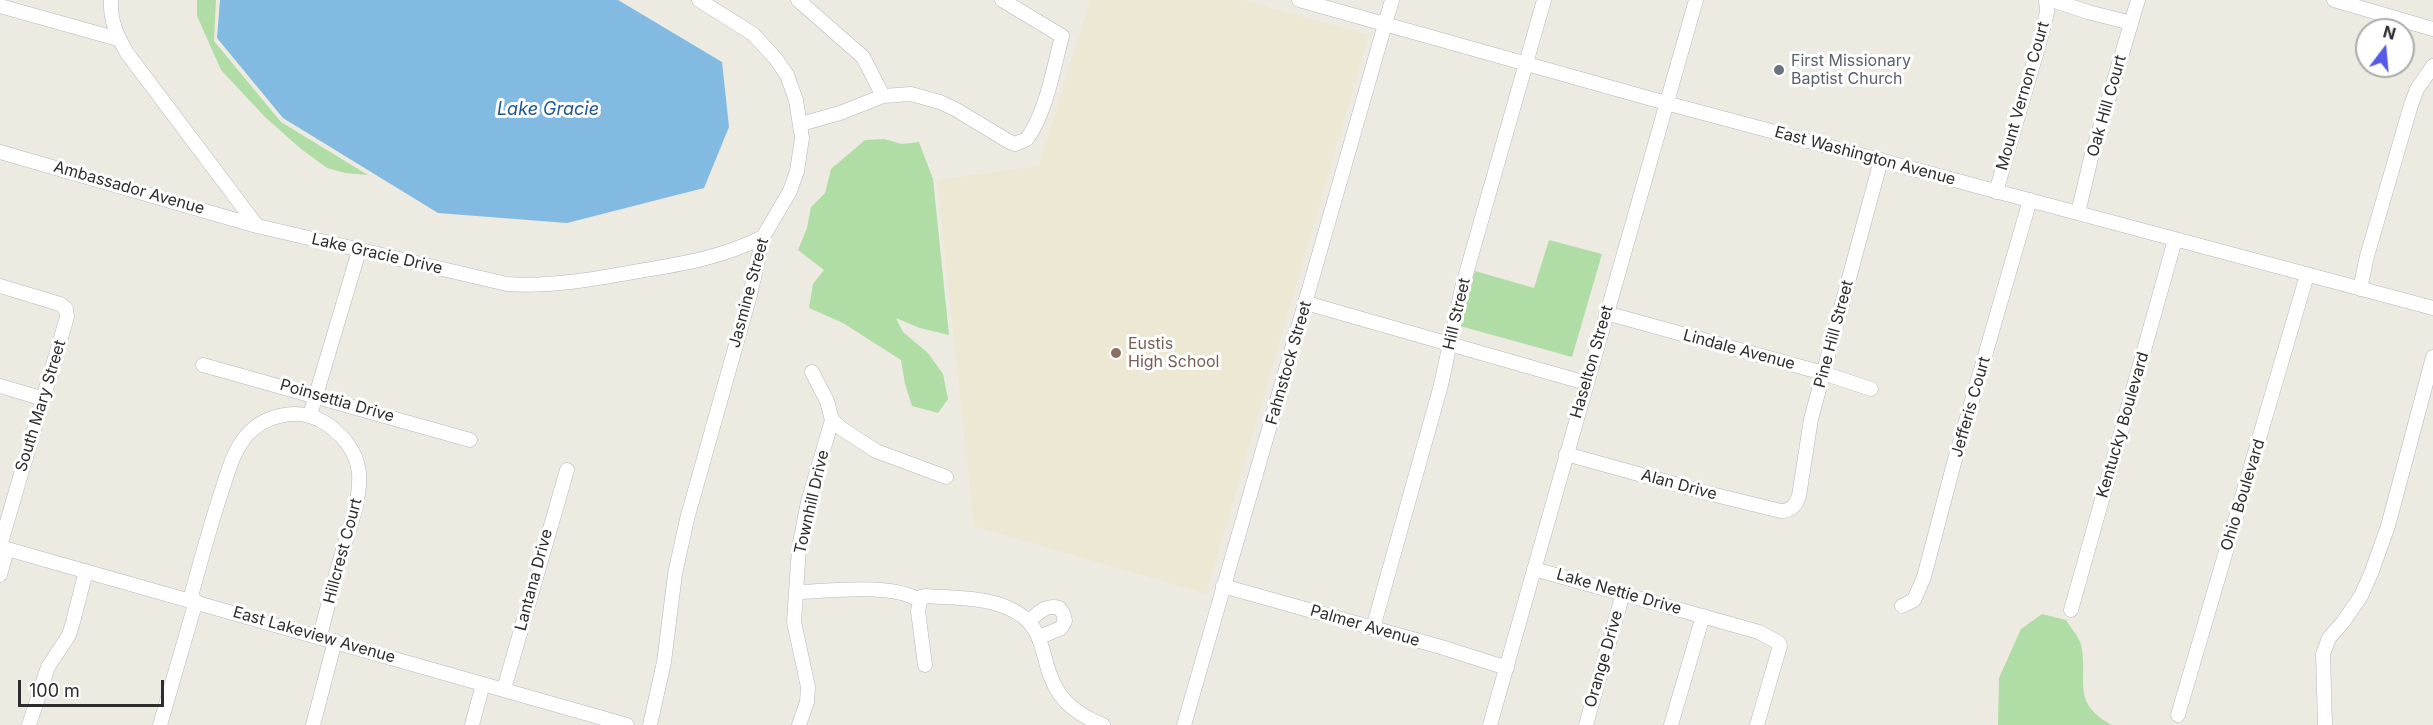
<!DOCTYPE html>
<style>
body{margin:0}
#map{position:relative;width:2433px;height:725px;overflow:hidden;background:#edeae2;font-family:Inter,sans-serif}
canvas{display:block}
.north{position:absolute;left:2355px;top:18px;width:60px;height:60px;box-sizing:border-box;background:#fff;border:2px solid #ababab;border-radius:50%;rotate:16deg;font-size:16px;font-weight:700;line-height:24px;text-align:center;color:#2d2d2d}
.north::after{content:'';display:block;margin:auto;width:21px;height:27px;background:#555be6;clip-path:polygon(50% 0,100% 100%,50% 72%,0 100%)}
.scale{position:absolute;left:18px;top:680px;width:146px;height:27px;box-sizing:border-box;border:3px solid #2d2d2d;border-top:0;padding-left:8px;font-size:18px;line-height:21px;white-space:nowrap;color:#2d2d2d;-webkit-text-stroke:4px #fff;paint-order:stroke}
</style>
<div id="map">
<canvas width="2433" height="725"></canvas>
<div class="north">N</div>
<div class="scale">100 m</div>
</div>
<script>
const ctx = document.querySelector('canvas').getContext('2d');
ctx.lineJoin = 'round';
function fill(path, color) { ctx.fillStyle = color; ctx.fill(path, 'evenodd'); }
function strokePath(path, color, width, dash) { ctx.strokeStyle = color; ctx.lineWidth = width; ctx.lineCap = dash ? 'butt' : 'round'; ctx.setLineDash(dash || []); ctx.stroke(path); }
function write(font, color, halo, rows, align = 'center') {
  ctx.font = font + ' Inter,sans-serif'; ctx.lineWidth = 6; ctx.setLineDash([]); ctx.textBaseline = 'middle'; ctx.strokeStyle = halo; ctx.fillStyle = color; for (const [text, x, y, turn = 0] of rows) {
    ctx.save(); ctx.translate(x, y); ctx.rotate((+turn || 0) * Math.PI / 180); ctx.textAlign = isNaN(turn) ? turn : align; if (halo) ctx.strokeText(text, 0, 0); ctx.fillText(text, 0, 0); ctx.restore();
  }
}
fill(new Path2D(`
 M1090,0h153l126,35 -163,559 -232,-68 -37,-346 102,-14z`), '#ece8d4');
fill(new Path2D(`
 M197,0h19l-2,41 67,81 87,53 -23,-2 -18,-5 -26,-19 -36,-32 -44,-47 -24,-54z
 M884,139l18,5 17,-2 14,37 16,156 -29,-7 -24,-10 7,14 25,21 15,21 5,25 -10,14 -26,-7 -7,-22 -4,-24 -58,-37 -34,-15 4,-24 11,-14 -26,-20 9,-22 4,-21 14,-14 6,-24 34,-29z
 M1549,240l53,14 -30,103 -112,-31 15,-55 59,17z
 M2042,614l24,6c5,8 15,19 16,29 5,35 -10,54 30,76h-114l1,-47 22,-49z`), '#b0dda5');
fill(new Path2D(`
 M220,0h398l104,62 7,65 -25,61 -137,35 -129,-10 -155,-95 -66,-80z`), '#82bae2');
const minor = new Path2D(`
 M111,0c-1,21 6,36 16,53l130,173 250,58c45,3 88,-5 132,-13 44,-7 84,-14 124,-34
 M798,0l65,57 20,39
 M1299,0l367,103 767,205
 M2052,0l36,12 43,11
 M2334,0l99,29
 M0,6l118,33
 M801,124l39,-11 43,-17 28,-2 29,8 15,7 53,32 7,3 12,-5c20,-29 26,-69 35,-103l-60,-36
 M0,152l257,74
 M1996,192l43,-148 8,-32 -1,-12
 M2078,213l13,-55 47,-158
 M0,286l60,18 6,5 1,8 -67,229
 M2360,289l7,-33 44,-151 6,-16 16,-23
 M1306,303l280,80
 M1606,313l217,60 48,16
 M203,365l267,75
 M812,372l15,29 5,19 10,9 34,22 70,26
 M0,386l44,13
 M310,415l49,-164
 M1566,454l141,39 74,18c10,0 15,-6 18,-15l12,-77 70,-259
 M0,547l627,178
 M1534,569l225,63 20,11 1,3 -23,79
 M0,575l7,-26
 M1223,586l218,61 66,21
 M797,592c33,-1 95,-9 122,8
 M190,600c10,-37 20,-74 32,-110 6,-18 11,-38 24,-54 18,-21 50,-28 74,-16 20,11 37,30 39,53 2,28 -11,57 -18,84 -8,26 -14,53 -21,79
 M1902,606l12,-6 10,-23 30,-114 76,-263
 M2071,610l104,-370
 M1029,621c9,-8 17,-17 30,-13l4,5 2,8 -4,7 -21,9
 M1373,628l68,-243 21,-97 82,-288
 M925,665l-7,-54 3,-14 4,-1c26,2 57,1 81,11 45,18 31,53 53,86 10,16 27,25 44,32
 M504,689l63,-219
 M2178,715l129,-440
 M29,725l19,-58 21,-32 4,-13 13,-51
 M160,725l36,-124
 M313,725l22,-84
 M472,725l11,-41
 M650,725l14,-63 11,-88 12,-55 63,-224 13,-58 27,-46 7,-20 5,-33 -6,-38 -9,-25 -11,-16 -23,-25 -54,-34
 M799,725l8,-23 1,-15 -14,-65 5,-74 9,-46 24,-82
 M1184,725l208,-725
 M1490,725l206,-725
 M1586,725l37,-132
 M1671,725l32,-109
 M2325,725l-2,-71 6,-16 14,-16 18,-26 11,-25 16,-45 45,-169`);
strokePath(minor, '#b5b6bf', 15);
strokePath(minor, '#fff', 14);
for (const [x, y, r, color] of [
 [1779,70,6,"#6b7280"],
 [1116,353,6,"#8d6e63"]
]) { const dot = new Path2D(); dot.arc(x, y, r, 0, 2 * Math.PI); ctx.fillStyle = color; ctx.fill(dot); strokePath(dot, '#fff', 2); }
write('16px', '#5b616d', '#fff', [
 ["First Missionary",1791,61],
 ["Baptist Church",1791,79]
], 'left');
write('16px', '#2d2d2d', '#fff', [
 ["Mount Vernon Court",2023,96,-74],
 ["Oak Hill Court",2107,106,-74],
 ["East Washington Avenue",1865,156,15],
 ["Ambassador Avenue",129,188,16],
 ["Lake Gracie Drive",377,254,13],
 ["Jasmine Street",749,293,-75],
 ["Hill Street",1457,314,-77],
 ["Pine Hill Street",1834,334,-75],
 ["Lindale Avenue",1739,350,15],
 ["Haselton Street",1592,362,-74],
 ["Fahnstock Street",1289,363,-74],
 ["Poinsettia Drive",337,401,16],
 ["South Mary Street",41,406,-73],
 ["Jefferis Court",1971,407,-74],
 ["Kentucky Boulevard",2123,425,-74],
 ["Alan Drive",1679,485,15],
 ["Ohio Boulevard",2243,495,-73],
 ["Townhill Drive",812,502,-77],
 ["Hillcrest Court",343,551,-75],
 ["Lantana Drive",534,580,-75],
 ["Lake Nettie Drive",1619,592,16],
 ["Palmer Avenue",1365,626,16],
 ["East Lakeview Avenue",314,635,16],
 ["Orange Drive",1604,659,-74]
]);
write('16px', '#785e54', '#fff', [
 ["Eustis",1128,344],
 ["High School",1128,362]
], 'left');
write('italic 18px', '#1d5891', '#fff', [
 ["Lake Gracie",548,110]
]);
</script>
